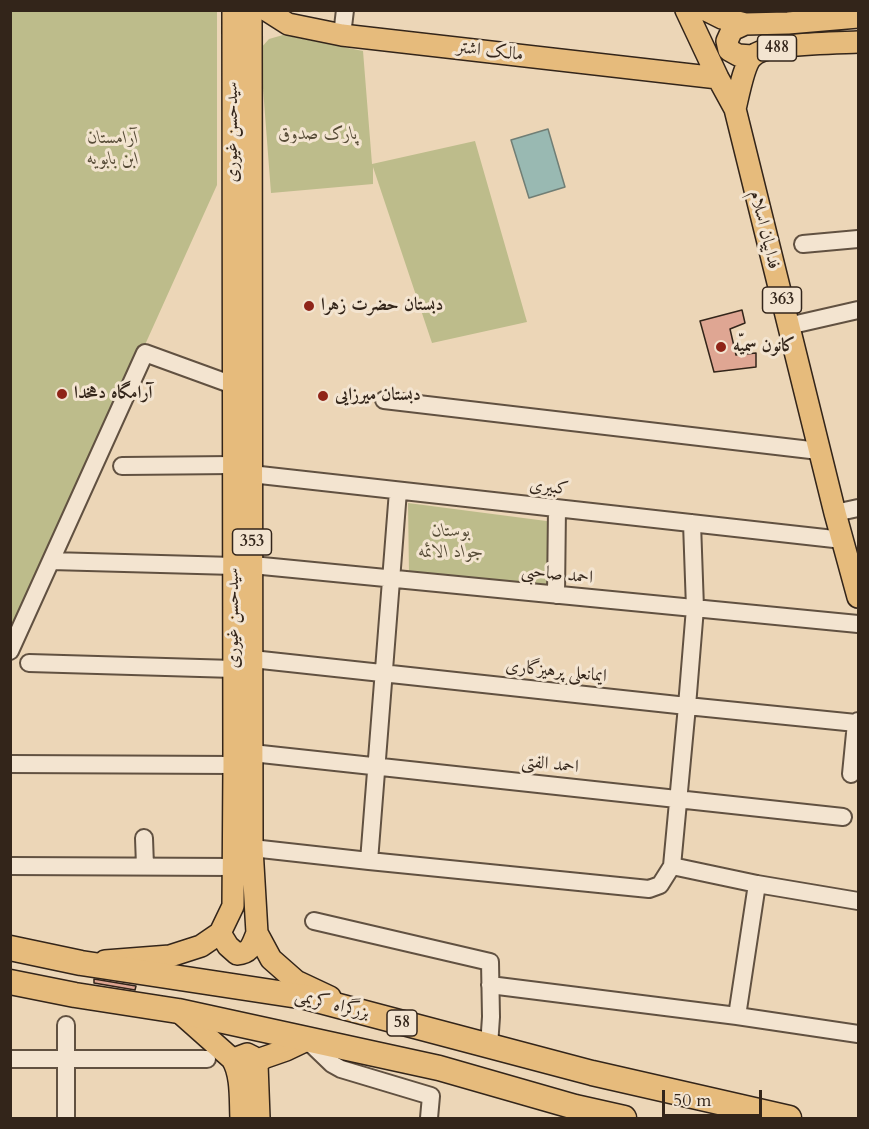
<!DOCTYPE html>
<meta charset="utf-8">
<style>
body{margin:0}
#map{position:relative;width:869px;height:1129px;overflow:hidden;background:#ecd6b7;font-family:Cardo,serif}
canvas{display:block}
.frame{position:absolute;inset:0;border:12px solid #33251a;pointer-events:none}
.scale{position:absolute;left:662px;top:1090px;width:100px;height:27px;box-sizing:border-box;border:3px solid #33251a;border-top:0;padding-left:8px;font-size:18px;line-height:21px;white-space:nowrap;color:#33251a;-webkit-text-stroke:4px #f3e4d0;paint-order:stroke}
</style>
<div id="map">
<canvas width="869" height="1129"></canvas>
<div class="frame"></div>
<div class="scale">50 m</div>
</div>
<script>
const ctx = document.querySelector('canvas').getContext('2d');
ctx.lineJoin = 'round';
function fill(path, color) { ctx.fillStyle = color; ctx.fill(path, 'evenodd'); }
function strokePath(path, color, width, dash) { ctx.strokeStyle = color; ctx.lineWidth = width; ctx.lineCap = dash ? 'butt' : 'round'; ctx.setLineDash(dash || []); ctx.stroke(path); }
function write(font, color, halo, rows, align = 'center') {
  ctx.font = font + ' Cardo,Amiri,serif'; ctx.lineWidth = 6; ctx.setLineDash([]); ctx.textBaseline = 'middle'; ctx.strokeStyle = halo; ctx.fillStyle = color; for (const [text, x, y, turn = 0] of rows) {
    ctx.save(); ctx.translate(x, y); ctx.rotate((+turn || 0) * Math.PI / 180); ctx.textAlign = isNaN(turn) ? turn : align; if (halo) ctx.strokeText(text, 0, 0); ctx.fillText(text, 0, 0); ctx.restore();
  }
}
fill(new Path2D(`
 M11,11h206v174l-128,284 -78,168z
 M283,35l80,16 9,113 103,-23 52,181 -95,21 -59,-176v17l-102,9 -11,-144 9,-10z
 M408,503l146,19 -2,65 -143,-15z`), '#bdbc8b');
const water = new Path2D(`
 M548,129l17,58 -36,11 -18,-58z`);
fill(water, '#99b9b2');
strokePath(water, '#707e75', 1.5);
const building = new Path2D(`
 M742,310l3,13 -15,6 6,26 20,-2v14l-42,5 -14,-51z
 M94,979l42,7 -1,4 -41,-7z`);
fill(building, '#dfa693');
strokePath(building, '#33251a', 1.5);
const minor = new Path2D(`
 M342,35l3,-25
 M803,244l55,-5
 M788,326l70,-16
 M384,400l435,51
 M122,466l111,-1
 M251,474l592,66
 M835,513l23,-5
 M51,561l183,5
 M252,565l606,59
 M556,595l1,-87
 M10,651l135,-298 88,32
 M252,659l435,47 169,17 2,-2
 M29,663l205,6
 M252,753l591,64
 M10,764l224,1
 M851,774l5,-51
 M144,838l1,28
 M252,848l117,13 280,28 11,-4 12,-19 15,-160 8,-98 -3,-85
 M369,861l29,-370
 M10,866l224,1
 M672,866l85,18 101,17
 M314,921l176,41 1,55 -2,29
 M490,985l247,31 121,18
 M737,1016l20,-132
 M307,1040l25,24 9,5 90,27 -2,22
 M10,1059h197
 M66,1118v-93`);
const major = new Path2D(`
 M251,10l1,838 5,85 14,26 25,22 34,16
 M266,10l22,14 54,11 376,43
 M686,10l32,68 17,31 100,404 23,84
 M706,10l16,8 23,6 43,-1 70,-6
 M745,24l-13,6 -5,11 2,9 9,5 14,1
 M735,109c3,-12 9,-46 18,-53 13,-13 85,-13 105,-14
 M220,933l8,13 9,8c14,-1 15,-9 20,-21
 M105,961l65,-5 31,-10 19,-13 13,-27 1,-141 -1,-755
 M178,1011l54,48c10,16 8,41 9,59
 M257,1064l6,-6 23,-8 21,-10
 M236,1066l3,-9 8,-3 6,3 4,7 2,54`);
const highway = new Path2D(`
 M10,948l71,15 224,34 287,76 197,45
 M10,982l65,13 103,16 261,57 136,39 49,11`);
strokePath(minor, '#615141', 20);
strokePath(major, '#33251a', 24);
strokePath(highway, '#33251a', 27);
strokePath(minor, '#f3e4d0', 16);
strokePath(major, '#e6bb7c', 21);
strokePath(highway, '#e6bb7c', 24);
for (const [x, y, r, color] of [
 [309,306,6,"#8f2418"],
 [721,347,6,"#8f2418"],
 [62,394,6,"#8f2418"],
 [323,396,6,"#8f2418"]
]) { const dot = new Path2D(); dot.arc(x, y, r, 0, 2 * Math.PI); ctx.fillStyle = color; ctx.fill(dot); strokePath(dot, '#f3e4d0', 2); }
for (const [x, y, w] of [
 [777,48,39],
 [782,300,39],
 [252,542,39],
 [402,1023,30]
]) { const box = new Path2D(); box.roundRect(x - w / 2, y - 13, w, 26, 4.5); ctx.fillStyle = '#f3e4d0'; ctx.fill(box); strokePath(box, '#33251a', 1.5); }
write('bold 16px', '#33251a', null, [
 ["488",777,48],
 ["363",782,300],
 ["353",252,542],
 ["58",402,1023]
]);
write('18px', '#33251a', '#f3e4d0', [
 ["مالک اشتر",490,52,7],
 ["سیدحسن غیوری",233,132,-90],
 ["فداییان اسلام",764,230,76],
 ["کبیری",549,488,6],
 ["احمد صاحبی",557,575,6],
 ["سیدحسن غیوری",234,618,-90],
 ["ایمانعلی پرهیزگاری",556,672,6],
 ["احمد الفتی",550,765,6],
 ["بزرگراه کریمی",332,1005,14]
]);
write('italic 18px', '#564b36', '#f3e4d0', [
 ["پارک صدوق",318,135],
 ["آرامستان",113,139],
 ["ابن بابویه",113,160],
 ["بوستان",451,532],
 ["جواد الائمه",451,553]
]);
write('bold 18px', '#33251a', '#f3e4d0', [
 ["دبستان حضرت زهرا",321,306],
 ["کانون سمیّه",733,347],
 ["آرامگاه دهخدا",74,394],
 ["دبستان میرزایی",335,396]
], 'left');
</script>
